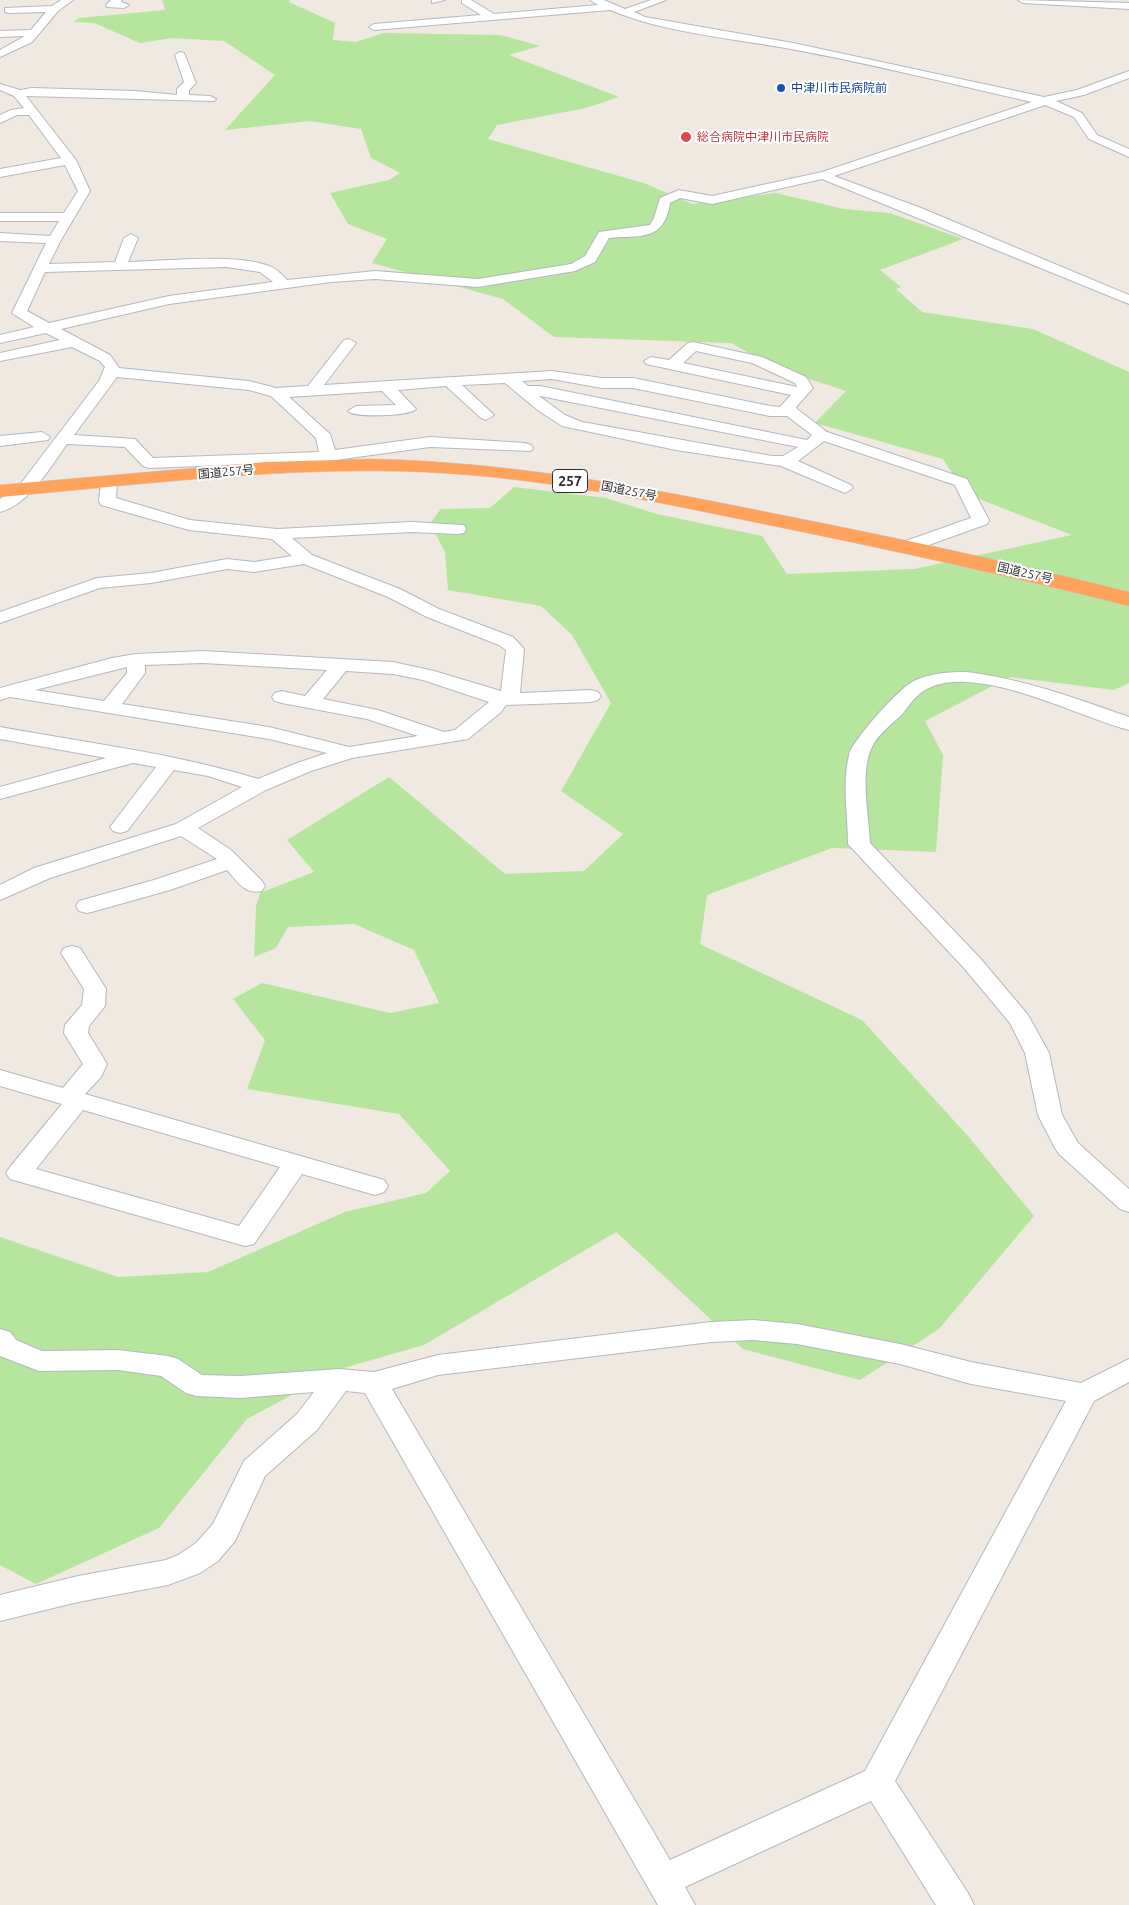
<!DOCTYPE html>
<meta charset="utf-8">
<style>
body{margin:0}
canvas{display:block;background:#efe9e1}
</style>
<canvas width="1129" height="1905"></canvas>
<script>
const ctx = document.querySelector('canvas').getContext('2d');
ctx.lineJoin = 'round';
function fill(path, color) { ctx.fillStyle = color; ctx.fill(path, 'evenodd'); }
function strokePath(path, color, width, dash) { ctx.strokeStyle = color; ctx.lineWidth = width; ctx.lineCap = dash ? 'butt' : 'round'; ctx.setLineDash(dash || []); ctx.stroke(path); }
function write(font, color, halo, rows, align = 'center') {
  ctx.font = font + ' Ubuntu,"Noto Sans JP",sans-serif'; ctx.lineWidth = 4; ctx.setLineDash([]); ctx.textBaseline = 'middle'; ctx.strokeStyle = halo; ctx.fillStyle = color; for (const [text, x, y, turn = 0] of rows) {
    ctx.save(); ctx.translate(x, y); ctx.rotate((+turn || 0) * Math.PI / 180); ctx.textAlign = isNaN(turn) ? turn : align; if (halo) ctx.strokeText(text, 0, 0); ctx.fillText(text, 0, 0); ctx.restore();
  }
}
fill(new Path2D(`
 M162,0h128l-1,2 46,21 -2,17 23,2 27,-9 118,2 39,11 -31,9 110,42 -33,11 -89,17 -9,14 156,44 48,21 84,-11 68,16 46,4 73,26 -83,31 21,17 -5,2 26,23 111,17 96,43v311l-15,7 -104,-13 -85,44 18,34 -7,97 -104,-4 -125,47 -7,49 162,76 106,116 66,80 -95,113 -79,51 -117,-31 -127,-117 -192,113 -84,24 -93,50 -88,109 -123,56 -36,-19v-328l118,40 90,-5 137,-60 81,-19 24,-22 -51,-57 -152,-25 18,-49 -32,-41 29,-16 128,30 49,-10 -25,-53 -60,-26 -66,3 -12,21 -22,9 2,-51 4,-13 54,-21 -27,-32 102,-63 116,97 79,-3 39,-37 -62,-43 50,-88 -39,-68 -31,-29 -93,-16 -3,-38 -15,-29 11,-14 49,-1 24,-21 92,11 51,16 105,22 25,38 127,-5 158,-34 -106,-41 -23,-35 -128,-36 31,-32 -70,-23 -45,-25 -177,-6 -51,-38 -131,-36 15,-24 -39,-15 -18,-31 59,-13 11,-7 -29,-15 -10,-29 -51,-8 -85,9 50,-55 -51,-34 -52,-3 -32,5 -46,-20 -20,-1 5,-4 86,-8z`), '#b6e59e');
const minor = new Path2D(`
 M61,0h12l-15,11 -26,31 -32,15v-7l25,-14 -25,1v-6l31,-1 15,-18 -37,1 -4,-1v-4l47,-2z
 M111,0h11l-1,2 8,3 -5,3 -17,-1 -1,-2z
 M432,0h13l-13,3z
 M462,0h9l23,14 104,-9 -8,-5h14l21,9 26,-9h15l-32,12 11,5 148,26 251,54 33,-7 52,-19v7l-45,17 -28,6 26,12 15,22 32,14v8l-40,-18 -15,-22 -29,-12 -211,71 87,32 208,87v9l-307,-125 -110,25 -32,-6 -10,5c-6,39 -30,32 -61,35l-14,24 -20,9 -97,16 -103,-8 -44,3 -162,22 -108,25 49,26 9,13 130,13 27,7 32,-2 36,-46 5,-1 7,4 -32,42 228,-14 50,7h31l137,28 10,1 11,-12 -145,-31 -2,-3 7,-4 18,3 19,-17 5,-1 69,15 44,20 7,11 -17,19 1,2 30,23 140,47 22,41 -2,4 -75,27h-12l-3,-4 3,-4 71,-25 -16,-33 -131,-44 -26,20 53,24 2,3 -8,5 -64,-27 -105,-16 -114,-24 -23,-15 -34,-28 -43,2 32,30 -8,5 -5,-2 -35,-32 -48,4 18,19c-6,7 -62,9 -68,2l8,-5 40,-1 -14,-14 -93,6 41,37 5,16 95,-13 95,6 6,2 2,3 -2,3 -101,-4 -102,14 -179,7 -6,-2 -18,-19 -58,-3c-17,23 -37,60 -67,68v-13l19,-13 80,-105 6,-14 -5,-6 -28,-14 -72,14v-8l60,-13 -14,-7 -46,10v-8l34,-8 -22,-14 34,-70 -46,-2v-8l50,3 9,-15h-59v-8h64l14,-22 -13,-26 -65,12v-8l61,-11 -32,-43h-12l-17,8v-8l11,-5 13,-2 -10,-12 -14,-6v-6l20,6 12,-2 103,3 42,4v-6l7,-7 -9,-27 5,-3 4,1 12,30 -7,7v5l21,1 6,3 -2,2 -188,-5 50,64 14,31 -29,49 -12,24 66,-2 9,-24 7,-4 7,4 -10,24c36,-1 109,-9 141,4 7,2 12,8 18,14l88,-9 103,8 93,-15 14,-8 14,-24 51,-7 4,-7 6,-20 19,-8 33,6 110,-24 210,-70c-80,-18 -160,-38 -241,-53 -60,-11 -126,-16 -181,-39l-236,20 -5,-3 5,-3 107,-9 -19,-12zM226,267l34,5 13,10 -104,14 -120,27 -22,-12 18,-39zM696,351l56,12 43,20 2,4 -114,-24zM117,377l132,13 22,6 45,42 3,14 -166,6 -18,-19 -61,-4zM552,379l50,9h31l137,28h17l25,19 -5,5 -267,-54h-12l-6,-5zM539,396h1l258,51 -15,9h-11l-190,-34 -17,-7z
 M1018,0l111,3v6l-106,-6z
 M42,432l8,5 -2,3 -48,6v-10z
 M109,477l8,5 -1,16 74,22 87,9 134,-7 53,3 2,4 -2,4 -6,1 -47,-2 -119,6 20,17 88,34 39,20 74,28 11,12 -4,44 71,-3 7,2 3,4 -3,4 -7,2 -85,3 -5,7 -33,27 -116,19 -41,13 -45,19 -68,38 33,22 31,31 3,5 -3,5c-17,4 -25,-10 -35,-21l-57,20 -75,21 -8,2 -8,-2 -3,-5 3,-5 75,-21 63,-21 -36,-23 -131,42 -50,22v-15l34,-17 142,-44 66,-37 -34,-11 -34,-6 -47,61 -7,2 -7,-2 -3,-4 46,-60 -23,-4 -133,36v-12l106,-29 -106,-19v-12c87,16 174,26 258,52l39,-16 30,-10 -58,-14 -259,-42 -10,3v-12l112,-30 24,-4 67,-3 190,11 41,9 67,20 5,-41 -7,-5 -72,-28 -39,-20 -84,-33 -50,8 -27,-3 -76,14 -51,5 -100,35v-11l97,-34 54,-5 76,-14 27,3 38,-6 -20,-17 -83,-9 -88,-25 -2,-4 2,-19zM203,663l124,7 -22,26 -23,-5 -7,2 -3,4 3,4 7,2 85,16 51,17 -69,11 -80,-20 -147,-23 23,-31v-8zM127,667v6l-23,28 -69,-11zM346,671l47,3 30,6 66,22 -34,28 -11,2 -66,-22 -55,-11z
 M967,672c56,7 108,26 162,45v13c-51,-13 -155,-69 -204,-40 -9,5 -15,14 -21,22 -10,11 -24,20 -31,33 -14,24 -4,71 -3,98l110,115 48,57 21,38 13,62 16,28 51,46v23l-9,-3 -61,-55 -4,-6 -17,-33 -13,-62 -15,-30 -46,-55 -116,-124c0,-29 -6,-60 1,-89 3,-14 51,-68 65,-74 17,-8 34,-9 53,-9z
 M72,946l8,2 26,41 -1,17 -16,20 -1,7 19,31 -6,13 -16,17 299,86 4,6 -4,6 -9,3 -73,-21 -48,70 -9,2 -235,-67 -4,-6 4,-6 52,-63 -62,-18v-16l63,18 20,-24 -19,-31 1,-8 17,-20 2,-16 -23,-36 3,-5zM83,1110l197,57 -41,59 -203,-57z
 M753,1320l44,4 103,20 71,18 110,21 48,-24v23l-35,19 -199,380 73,112 6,12h-38l-65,-104 -186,86 10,18h-37l-293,-512 -19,-2 -29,39 -52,46 -30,65 -17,20 -18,12 -32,12 -90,17 -78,19v-26l78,-19 88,-16 12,-5 18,-12 17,-19 31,-63 53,-47 17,-22 -74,6 -44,-2 -10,-3 -25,-17 -43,-6 -79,1 -39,-15v-27l10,3 6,8 26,11 76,-1 50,6 10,3 24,16 38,1 99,-7 35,3 64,-17 273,-33zM753,1340l44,4 103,20 71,20 95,17 -201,370 -195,89 -278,-471 46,-14 273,-33z`);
const highway = new Path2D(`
 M371,459c141,3 273,28 410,56 117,23 233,48 348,77v14c-123,-31 -246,-58 -370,-83 -111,-23 -222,-46 -335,-51 -142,-6 -283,13 -424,25v-12l265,-23z`);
strokePath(minor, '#b4b7c1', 2);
strokePath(highway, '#c9c9c9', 1);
fill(minor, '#fff');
fill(highway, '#ffa35c');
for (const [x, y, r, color] of [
 [781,88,5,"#1a4fb4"],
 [686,137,6,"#e0444e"]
]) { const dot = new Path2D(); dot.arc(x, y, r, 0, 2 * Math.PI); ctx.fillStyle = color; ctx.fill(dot); strokePath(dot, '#fff', 2); }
write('12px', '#164399', '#fff', [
 ["中津川市民病院前",791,88]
], 'left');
write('12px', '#be3a42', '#fff', [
 ["総合病院中津川市民病院",697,137]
], 'left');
write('12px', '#2e2e2e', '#fff', [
 ["国道257号",226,472,-5],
 ["国道257号",629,491,11],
 ["国道257号",1025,573,13]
]);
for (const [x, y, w] of [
 [570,481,35]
]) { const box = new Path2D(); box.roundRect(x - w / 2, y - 11.5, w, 23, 4); ctx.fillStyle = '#fff'; ctx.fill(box); strokePath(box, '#2e2e2e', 1); }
write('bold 14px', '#2e2e2e', null, [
 ["257",570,481]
]);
</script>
